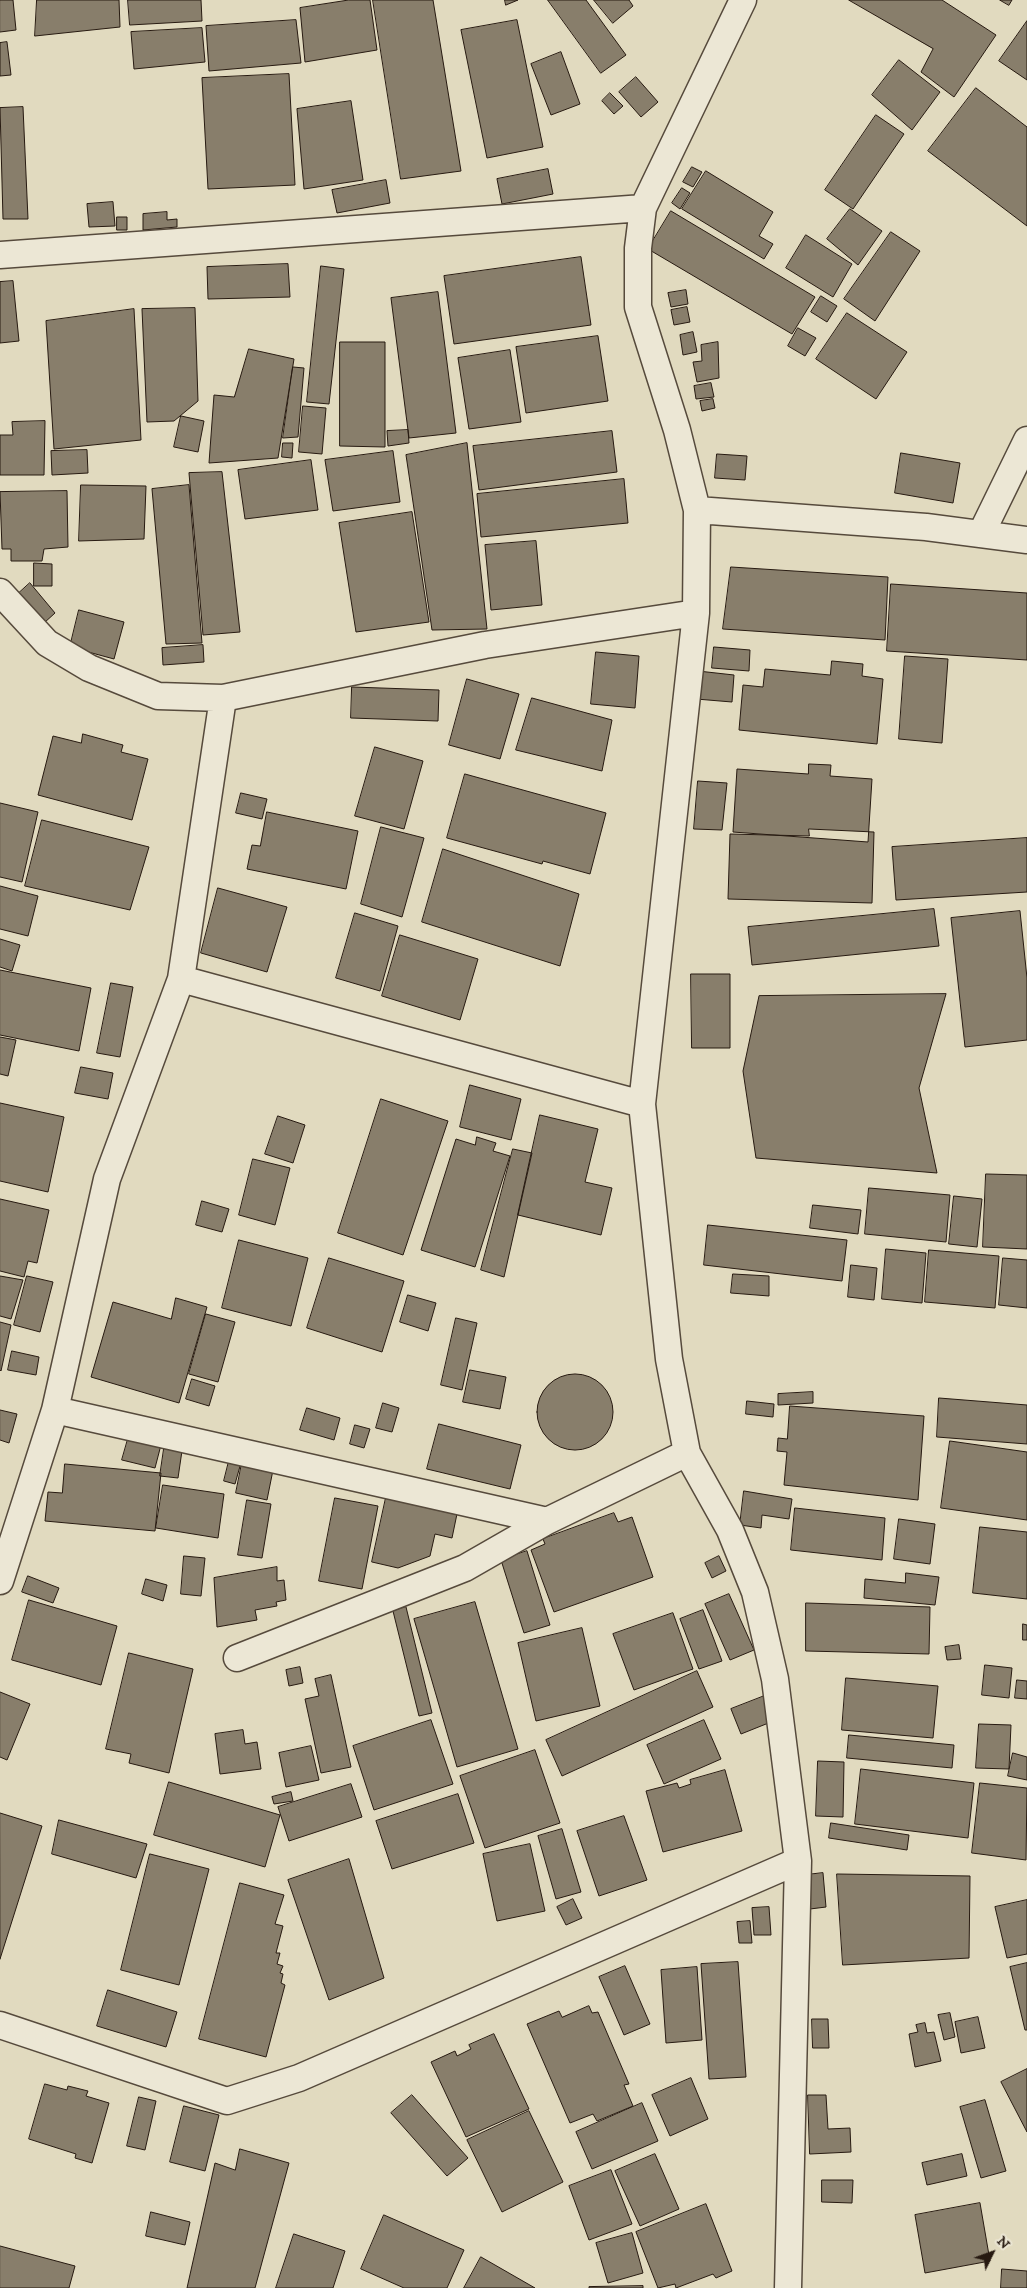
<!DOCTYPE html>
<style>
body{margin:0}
#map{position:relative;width:1027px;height:2288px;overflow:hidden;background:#e1dabf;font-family:"IM FELL DW Pica",serif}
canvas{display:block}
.north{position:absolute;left:967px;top:2228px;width:50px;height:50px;-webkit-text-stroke:4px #ece7d5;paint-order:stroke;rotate:48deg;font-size:14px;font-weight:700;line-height:20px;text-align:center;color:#271a11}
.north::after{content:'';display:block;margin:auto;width:18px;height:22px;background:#271a11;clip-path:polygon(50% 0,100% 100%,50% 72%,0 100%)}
</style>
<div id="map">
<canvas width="1027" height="2288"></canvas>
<div class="north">N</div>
</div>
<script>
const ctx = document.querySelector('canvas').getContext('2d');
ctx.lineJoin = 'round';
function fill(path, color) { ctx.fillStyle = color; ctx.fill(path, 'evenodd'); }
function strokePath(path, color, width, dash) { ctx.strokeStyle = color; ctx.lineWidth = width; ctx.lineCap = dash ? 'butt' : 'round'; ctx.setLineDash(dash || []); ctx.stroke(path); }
const building = new Path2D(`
 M0,0h13l3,30 -16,2z
 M37,0h82l1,27 -85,9z
 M128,0h73l1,21 -72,4z
 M349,0h21l7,50 -72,12 -5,-54z
 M373,0h60l28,171 -60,8z
 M505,0h13l-12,5z
 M548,0h38l40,55 -25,18z
 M594,0h35l4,6 -20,17z
 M849,0h93l54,35 -42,62 -33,-25 12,-23z
 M1000,0h12l-3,5z
 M296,20l5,43 -92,8 -3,-45z
 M517,20l26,127 -56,11 -26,-128z
 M1027,21v59l-28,-19z
 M202,28l3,34 -71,7 -3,-37z
 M7,42l4,33 -11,1v-33z
 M561,52l19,52 -29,11 -20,-51z
 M899,60l41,32 -28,38 -40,-35z
 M289,74l6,111 -87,4 -6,-111z
 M636,77l22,25 -17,15 -22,-25z
 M976,88l51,39v99l-99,-75z
 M610,93l13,13 -9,8 -12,-13z
 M351,101l12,79 -59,9 -7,-80z
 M23,107l5,112h-25l-3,-111z
 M876,115l28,19 -51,75 -28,-19z
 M692,167l10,5 -9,15 -10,-5z
 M548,169l5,25 -51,10 -5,-25z
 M706,171l67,41 -14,24 14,8 -9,15 -82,-50z
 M386,180l4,23 -53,10 -5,-23z
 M682,188l8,5 -10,16 -8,-6z
 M113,202l2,24 -26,1 -2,-23z
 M850,209l32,22 -24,34 -31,-26z
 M671,211l144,86 -23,37 -144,-85z
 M167,212v8l10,-1v8l-34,3v-16z
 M117,217h10v13h-10z
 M891,232l29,19 -45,70 -31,-22z
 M806,235l46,29 -19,33 -47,-29z
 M581,257l10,68 -137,19 -10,-68z
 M288,264l2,33 -82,2 -1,-32z
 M321,266l23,3 -15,135 -22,-2z
 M13,281l6,60 -19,2v-61z
 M686,290l2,14 -17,3 -3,-14z
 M438,292l18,141 -47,5 -18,-140z
 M821,296l16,10 -10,16 -16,-10z
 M687,307l3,15 -16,3 -3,-15z
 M195,308l3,93 -24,20 -27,1 -5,-113z
 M134,309l7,131 -87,9 -8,-128z
 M847,313l60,39 -31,47 -60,-40z
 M798,328l18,10 -11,18 -17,-10z
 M693,332l4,20 -14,3 -3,-20z
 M598,336l10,65 -82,12 -10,-66z
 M340,342h45v105l-45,-1z
 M718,342l1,36 -22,4 -4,-20 9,-1 -1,-16z
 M249,349l45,10 -16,99 -69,5 5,-68 20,2z
 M510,350l11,72 -52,7 -11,-71z
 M293,367l11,1 -6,69 -15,1z
 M711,383l3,14 -18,2 -2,-13z
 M713,399l2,9 -13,3 -2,-10z
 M303,406l23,2 -4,46 -23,-2z
 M181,416l23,5 -6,31 -24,-5z
 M45,421l-1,54h-44v-40h13l-1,-13z
 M408,430l1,13 -21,3 -1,-15z
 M612,431l5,41 -138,18 -6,-44z
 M283,443h10l-1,15 -10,-1z
 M467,443l20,186 -55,1 -26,-175z
 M87,450l1,23 -36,2 -1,-24z
 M393,451l7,51 -67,9 -8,-51z
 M901,453l59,10 -7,40 -58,-10z
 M717,454l30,2 -2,24 -30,-2z
 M311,460l7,50 -73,9 -7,-49z
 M222,472l18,160 -37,3 -14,-162z
 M624,479l4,44 -147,14 -4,-43z
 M81,485l65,1 -2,53 -65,2z
 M189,485l13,158 -36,1 -14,-155z
 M67,491l1,56 -24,2 -2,12h-31v-12h-9l-2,-57z
 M412,512l17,110 -73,10 -17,-109z
 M536,541l6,64 -51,5 -6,-65z
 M34,563l18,1v22h-18z
 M731,567l157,10 -3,63 -162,-11z
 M30,583l25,30 -11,10 -25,-30z
 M891,584l136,9v67l-140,-9z
 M79,610l45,12 -10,37 -44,-12z
 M203,645l1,17 -41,3 -1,-17z
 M714,647l36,3 -1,21 -37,-3z
 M596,652l43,4 -4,52 -44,-4z
 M905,656l43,3 -6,84 -43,-4z
 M832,661l31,3 -1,12 21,3 -6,65 -138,-14 4,-45 20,2 2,-18 65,6z
 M698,671l36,4 -2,27 -36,-3z
 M467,679l52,15 -19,65 -51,-14z
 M352,687l87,3 -1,31 -87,-3z
 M532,698l80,22 -10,51 -86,-21z
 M83,734l40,11 -2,7 27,7 -16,61 -94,-25 15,-59 28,7z
 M375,747l48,14 -19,68 -49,-13z
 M809,764l22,1 -1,11 42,3 -4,63 -135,-10 4,-63 71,5z
 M465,774l141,39 -16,61 -47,-13 -1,3 -95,-26z
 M698,781l29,2 -5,47 -28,-1z
 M241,793l26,6 -5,20 -26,-6z
 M0,803l38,9 -16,70 -22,-5z
 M267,812l91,19 -12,58 -99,-20 5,-24 8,1z
 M42,820l107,27 -19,63 -105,-24z
 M381,827l43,11 -22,79 -41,-13z
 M809,829l65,3 -2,71 -144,-4 2,-65 79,2z
 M1027,838v54l-131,8 -4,-53z
 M443,849l136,45 -19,72 -138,-44z
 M0,886l38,10 -10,40 -28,-7z
 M218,888l69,19 -20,65 -66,-19z
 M934,909l5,37 -187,19 -4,-38z
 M1020,911l7,67v62l-62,7 -14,-129z
 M355,913l43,13 -18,65 -44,-13z
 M400,935l78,24 -18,61 -78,-24z
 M0,939l20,6 -8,26 -12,-4z
 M0,970l91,18 -12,63 -79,-16z
 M691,974h39v74h-38z
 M111,983l22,4 -13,70 -23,-4z
 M946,994l-27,94 18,85 -181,-15 -13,-87 16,-75z
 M0,1037l16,3 -8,36 -8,-2z
 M81,1067l32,6 -5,26 -33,-6z
 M470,1085l51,14 -10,41 -51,-13z
 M381,1099l67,22 -45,134 -65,-22z
 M0,1103l64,14 -16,75 -48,-11z
 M540,1115l58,14 -13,53 27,6 -11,47 -83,-20z
 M278,1116l27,9 -12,38 -28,-9z
 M477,1137l19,6 -3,8 17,5 -35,111 -54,-17 35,-111 19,6z
 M513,1149l19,4 -28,124 -23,-7z
 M253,1159l37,9 -15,57 -36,-10z
 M986,1174l41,1v74l-44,-2z
 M869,1188l81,7 -4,47 -81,-8z
 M954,1196l28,3 -5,48 -28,-3z
 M0,1199l49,11 -12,53 -9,-2 -4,16 -24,-6z
 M202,1201l27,8 -7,23 -26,-7z
 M813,1205l48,5 -3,24 -48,-6z
 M708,1225l139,15 -5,41 -138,-16z
 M239,1240l69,18 -17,68 -69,-18z
 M886,1249l40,4 -4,50 -40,-4z
 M929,1250l70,6 -4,52 -70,-6z
 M329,1258l75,23 -22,71 -75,-24z
 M1003,1258l24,2v48l-28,-3z
 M851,1265l26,3 -3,32 -26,-3z
 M733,1274l36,2v20l-38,-3z
 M0,1276l23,4 -12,39 -11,-3z
 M27,1276l26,6 -13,50 -26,-7z
 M408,1295l28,8 -8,28 -28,-9z
 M176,1298l31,9 -28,96 -88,-26 22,-75 58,17z
 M206,1314l29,8 -17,60 -29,-8z
 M456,1318l21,5 -15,67 -21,-5z
 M0,1322l11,3 -10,46 -1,-1z
 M12,1351l27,6 -3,18 -28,-5z
 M470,1370l36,7 -6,32 -37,-7z
 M537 1412a38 38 0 1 1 76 0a38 38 0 1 1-76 0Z
 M192,1379l23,7 -6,20 -23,-7z
 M813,1392v11l-35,2v-11z
 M939,1398l88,7v39l-90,-7z
 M747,1401l27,3 -1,13 -27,-3z
 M383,1403l16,5 -7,24 -16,-4z
 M790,1406l134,10 -6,84 -134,-15 3,-33 -10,-1 1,-13 9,1z
 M307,1408l33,10 -6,22 -34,-10z
 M0,1410l17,4 -8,29 -9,-3z
 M439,1424l82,21 -11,44 -83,-20z
 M355,1425l15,4 -6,19 -14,-4z
 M130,1432l32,9 -7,27 -33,-8z
 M950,1441l77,11v68l-86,-12z
 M165,1442l18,2 -5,34 -18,-2z
 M230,1457l12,2 -7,25 -11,-3z
 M243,1458l31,7 -7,35 -31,-7z
 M65,1464l96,9 -6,58 -110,-10 3,-29 14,1z
 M163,1485l61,9 -6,44 -62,-10z
 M744,1491l48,8 -3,20 -27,-4 -1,13 -21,-3z
 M387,1493l71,16 -6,29 -17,-4 -5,22 -32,12 -26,-6z
 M335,1498l43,8 -16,83 -43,-8z
 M247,1500l24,4 -9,54 -24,-3z
 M795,1508l90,10 -3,42 -91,-10z
 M614,1513l4,9 14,-5 21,60 -99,35 -23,-62 14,-6 -2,-5z
 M899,1519l36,5 -5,40 -36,-5z
 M980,1527l47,5v67l-54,-6z
 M527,1551l23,74 -26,8 -23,-73z
 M184,1556l21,2 -4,38 -20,-2z
 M719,1556l7,15 -14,7 -7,-15z
 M277,1567v14l7,-1 2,20 -10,2 1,4 -22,4 2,10 -40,7 -3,-49z
 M906,1573l33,4 -4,28 -71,-7 1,-19 40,4z
 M28,1576l31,12 -6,15 -31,-11z
 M146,1579l21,6 -4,16 -21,-7z
 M729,1594l25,56 -24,10 -25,-56z
 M29,1600l88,26 -16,59 -89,-25z
 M475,1602l43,147 -61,18 -43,-148z
 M806,1603l124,4 -1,47 -123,-3z
 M406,1607l26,106 -13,3 -26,-105z
 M703,1610l19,51 -23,8 -19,-50z
 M673,1613l20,56 -59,21 -21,-56z
 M1023,1624l4,1v15h-4z
 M582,1628l18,78 -64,15 -18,-78z
 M959,1645l2,14 -14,1 -2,-13z
 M129,1653l64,16 -24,104 -40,-10 2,-9 -25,-5z
 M985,1665l27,3 -3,30 -27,-3z
 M300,1667l3,16 -14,3 -3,-16z
 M697,1671l16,36 -151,69 -16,-36z
 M331,1675l20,92 -30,6 -16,-74 14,-3 -4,-17z
 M846,1678l92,8 -5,52 -91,-8z
 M1017,1680l10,1v18l-12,-1z
 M0,1692l30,12 -23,56 -7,-3z
 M767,1695l9,25 -35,14 -10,-25z
 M431,1720l22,64 -79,26 -21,-64z
 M704,1720l17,39 -57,25 -17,-39z
 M979,1724l32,1 -2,44 -33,-1z
 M243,1730l2,14 12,-2 4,27 -41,5 -5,-40z
 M849,1735l105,10 -2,23 -105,-10z
 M311,1746l8,34 -33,7 -7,-34z
 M535,1750l25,73 -75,25 -25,-72z
 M1013,1753l14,4v23l-19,-4z
 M818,1761l26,1 -1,55 -27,-1z
 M861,1769l113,14 -6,55 -113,-14z
 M725,1770l17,61 -79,21 -17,-61 31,-8 2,5 12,-4 -1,-4z
 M169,1782l111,33 -15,52 -111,-32z
 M980,1783l47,5 -1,72 -54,-7z
 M351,1784l11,33 -73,24 -11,-34z
 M291,1792l2,9 -19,3 -2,-7z
 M458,1794l16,49 -82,26 -16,-48z
 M0,1813l42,13 -42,133z
 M624,1816l23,64 -48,16 -22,-65z
 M59,1820l88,24 -11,34 -84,-24z
 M831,1823l78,12 -2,15 -78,-12z
 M562,1829l19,63 -25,7 -18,-63z
 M530,1844l15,67 -48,10 -14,-67z
 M150,1854l59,15 -30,116 -58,-15z
 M349,1859l35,119 -55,22 -41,-120z
 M823,1873l3,34 -16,2 -4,-34z
 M837,1874l133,2 -1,82 -126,7z
 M240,1883l44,12 -9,29 8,2 -7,27h4l-3,11 6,2 -3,7 3,1 -2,9 4,2 -19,72 -67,-18z
 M573,1899l9,19 -16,7 -9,-18z
 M1027,1900v54l-20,4 -12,-51z
 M769,1907l2,28h-17l-2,-27z
 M750,1921l2,22h-13l-2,-21z
 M738,1962l8,115 -37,2 -8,-115z
 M1027,1963v67h-2l-15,-63z
 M625,1966l25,58 -26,11 -25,-58z
 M697,1967l5,73 -36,3 -5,-73z
 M108,1990l69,22 -11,35 -69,-21z
 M589,2006l3,7 6,-1 31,72 -5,1 9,21 -36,15 -4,-7 -23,9 -43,-99 32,-13 3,6z
 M950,2013l5,24 -11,3 -6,-25z
 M978,2017l7,31 -24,5 -6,-31z
 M812,2019h16l1,29h-16z
 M925,2023l2,10 7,-1 7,29 -26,6 -6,-33 9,-2 -2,-7z
 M494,2034l35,75 -63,28 -35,-75 24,-11 2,5 14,-7 -2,-4z
 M1027,2069v63l-26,-50z
 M691,2078l17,41 -38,17 -18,-41z
 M45,2084l22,6 1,-4 20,5 -2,5 23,7 -17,60 -17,-5 1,-4 -47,-15z
 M412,2095l56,63 -21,18 -56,-63z
 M808,2095h18l2,34 22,-1 1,24 -41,2z
 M139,2097l17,4 -11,49 -18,-4z
 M985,2100l21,71 -25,7 -21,-71z
 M642,2103l16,38 -66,28 -16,-37z
 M184,2106l35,9 -14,56 -35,-9z
 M529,2111l34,71 -61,30 -35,-72z
 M240,2149l49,14 -34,125h-68l28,-125 20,7z
 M655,2154l24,55 -39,17 -25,-55z
 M962,2154l5,22 -40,9 -5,-22z
 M611,2170l21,54 -43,16 -20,-54z
 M822,2180h31l-1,23 -30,-1z
 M980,2203l10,58 -65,12 -10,-58z
 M706,2204l26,67 -16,7 -3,-4 -37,14 -1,-4 -17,4 -22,-56z
 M151,2212l39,10 -5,23 -39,-9z
 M384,2215l80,35 -17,38h-43l-43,-19z
 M632,2233l11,40 -35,10 -12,-40z
 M294,2234l51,17 -12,37h-57z
 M0,2246l75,20 -6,22h-69z
 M481,2257l54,31h-71z
 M1002,2269l25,2v17h-26z
 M643,2286v2h-54v-1z`);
fill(building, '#887e6b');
strokePath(building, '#271a11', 1);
const street = new Path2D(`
 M743,0l-100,208 -5,40v59l39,123 20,80 -1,103 -54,491 27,255 18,94 43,77 25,62 20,87 23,182 -10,427
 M0,255l643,-47
 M697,510l229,17 101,13
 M981,534l46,-94
 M0,592l47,51 42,25 69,28 65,2
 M181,979l461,125
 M55,1410l492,111
 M0,1581l55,-171 52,-231 74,-200 42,-281 262,-53 211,-32
 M237,1658l228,-90 82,-47 140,-68
 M0,2025l227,76 72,-23 499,-217`);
strokePath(street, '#564a3c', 29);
strokePath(street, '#ece7d5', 26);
</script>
